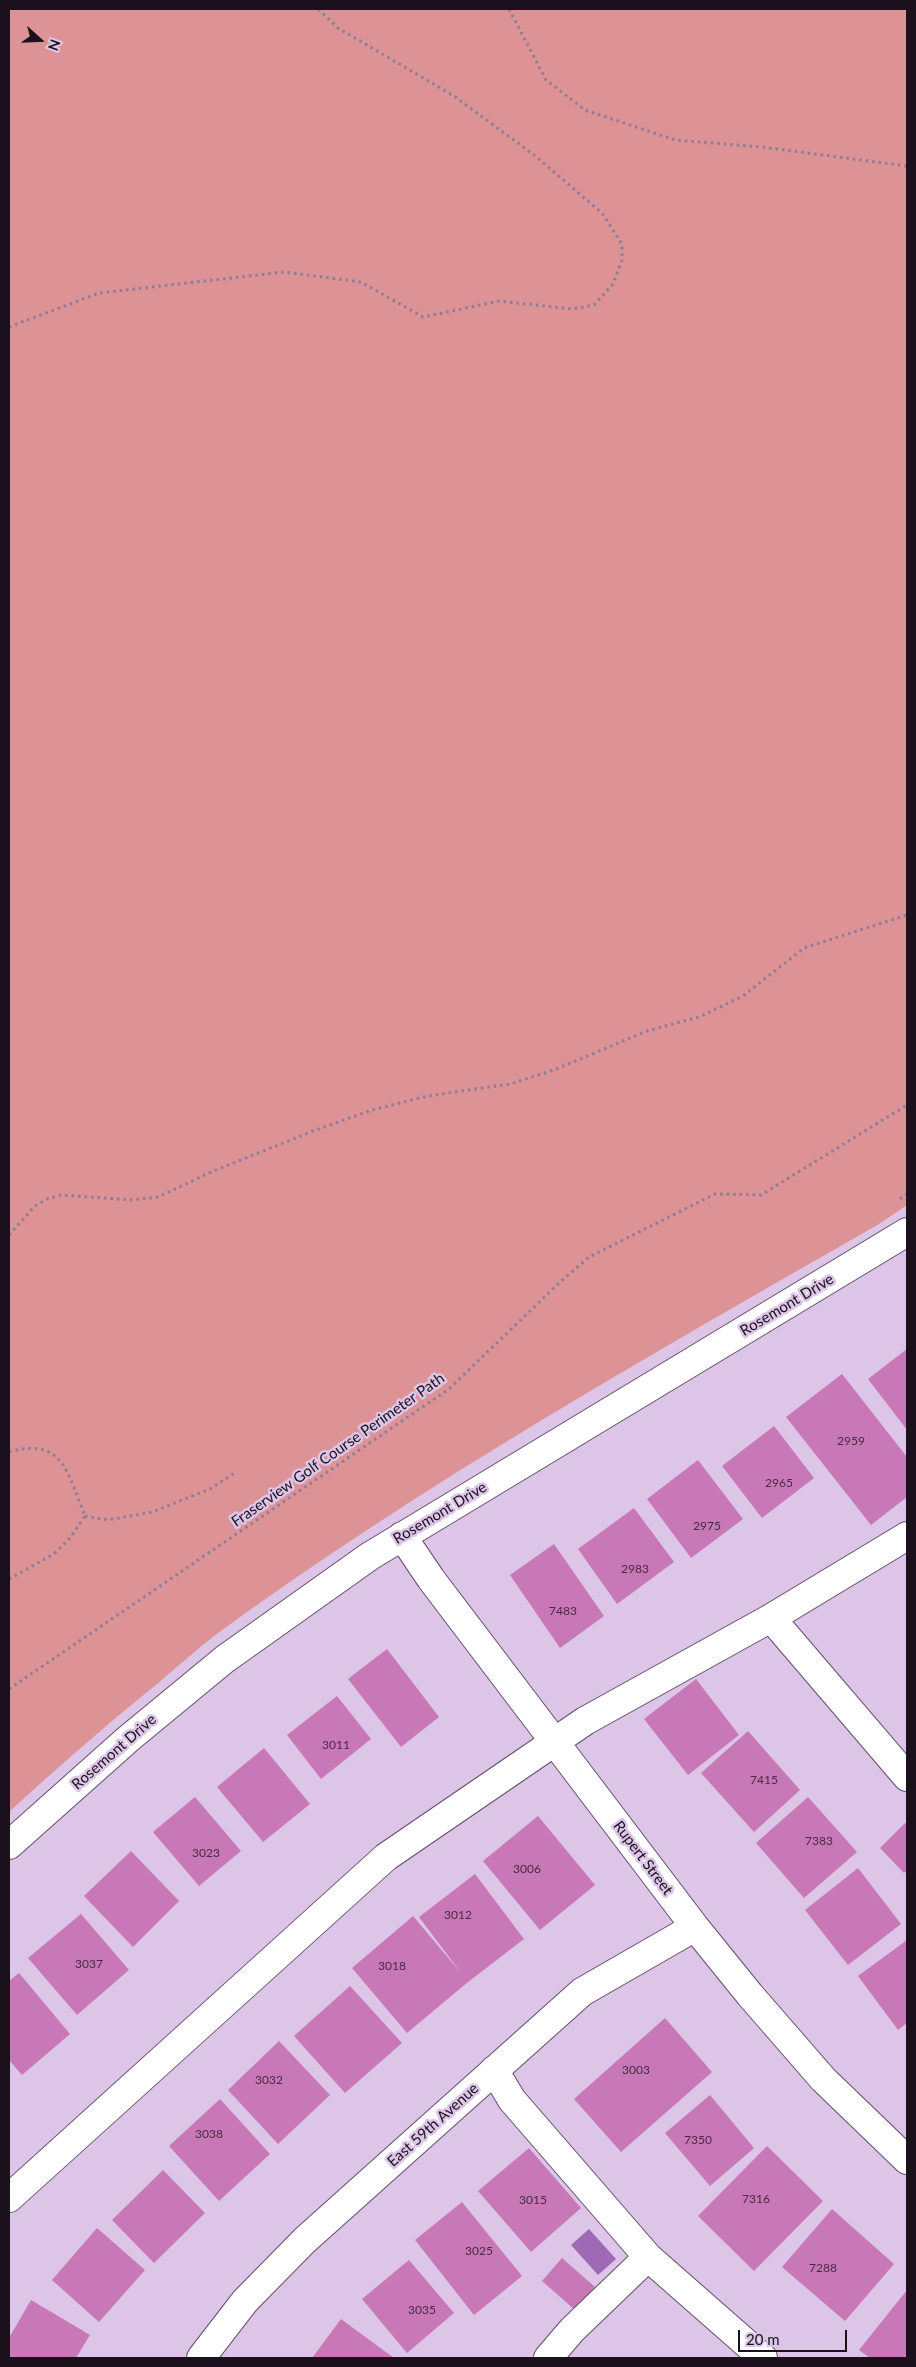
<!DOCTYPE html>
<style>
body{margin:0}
#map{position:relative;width:916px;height:2367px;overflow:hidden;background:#dcc5e6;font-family:Lato,sans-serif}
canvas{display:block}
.frame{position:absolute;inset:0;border:10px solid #1a111d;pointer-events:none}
.north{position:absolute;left:15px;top:15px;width:50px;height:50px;-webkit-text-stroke:4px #dcc5e6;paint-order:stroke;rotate:110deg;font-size:14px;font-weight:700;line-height:20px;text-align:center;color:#1a111d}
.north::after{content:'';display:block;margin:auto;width:18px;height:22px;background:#1a111d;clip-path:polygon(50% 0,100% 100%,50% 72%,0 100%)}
.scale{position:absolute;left:738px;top:2330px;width:109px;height:22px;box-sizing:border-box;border:2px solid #1a111d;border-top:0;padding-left:6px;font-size:15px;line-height:18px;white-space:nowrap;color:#1a111d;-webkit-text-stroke:4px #dcc5e6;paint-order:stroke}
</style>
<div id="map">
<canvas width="916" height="2367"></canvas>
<div class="frame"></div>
<div class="north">N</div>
<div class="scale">20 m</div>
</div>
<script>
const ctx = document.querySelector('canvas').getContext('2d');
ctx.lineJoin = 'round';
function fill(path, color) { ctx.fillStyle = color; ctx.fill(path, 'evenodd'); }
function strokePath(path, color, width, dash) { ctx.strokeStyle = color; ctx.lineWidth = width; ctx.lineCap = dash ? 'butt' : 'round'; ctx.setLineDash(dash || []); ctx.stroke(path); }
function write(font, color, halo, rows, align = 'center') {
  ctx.font = font + ' Lato,sans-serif'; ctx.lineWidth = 5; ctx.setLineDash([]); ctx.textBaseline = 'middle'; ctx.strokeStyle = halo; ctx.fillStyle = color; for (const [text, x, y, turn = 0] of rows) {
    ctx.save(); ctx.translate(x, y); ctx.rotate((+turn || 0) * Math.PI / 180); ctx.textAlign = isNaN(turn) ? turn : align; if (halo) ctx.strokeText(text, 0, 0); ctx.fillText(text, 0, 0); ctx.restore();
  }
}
fill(new Path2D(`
 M9,9h898v1196l-28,19c-225,129 -451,256 -661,409 -21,16 -41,34 -61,51 -51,41 -100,84 -148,128z`), '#dd9296');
fill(new Path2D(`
 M589,2229l27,30 -18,16 -27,-30z`), '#a069b6');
fill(new Path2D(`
 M907,1349v81l-39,-51z
 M842,1374l65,83v40l-36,28 -85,-108z
 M774,1426l40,52 -52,40 -40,-52z
 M698,1460l45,59 -52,39 -44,-59z
 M634,1508l40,54 -57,42 -39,-55z
 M554,1544l50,72 -44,32 -50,-73z
 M387,1649l52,68 -38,30 -53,-68z
 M696,1679l43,56 -51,40 -44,-56z
 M337,1696l34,43 -50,40 -34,-44z
 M748,1731l52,59 -46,42 -53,-59z
 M264,1748l46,56 -47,38 -46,-55z
 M195,1797l46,54 -42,35 -46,-54z
 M808,1797l49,55 -53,46 -48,-55z
 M538,1816l57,69 -55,45 -57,-69z
 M905,1823l2,2v45l-3,3 -24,-25z
 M131,1851l48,50 -46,46 -49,-51z
 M858,1868l43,56 -53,41 -43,-55z
 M475,1874l49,65 -56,43 -61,51 -55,-65 61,-52 48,57 -42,-56z
 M81,1914l48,56 -52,45 -49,-57z
 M907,1940v83l-9,7 -40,-54z
 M19,1973l51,61 -48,41 -13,-15v-79z
 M350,1986l52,57 -57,50 -51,-57z
 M665,2018l47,54 -91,80 -47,-53z
 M279,2041l51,54 -52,49 -50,-54z
 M710,2095l44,53 -44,38 -45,-53z
 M220,2099l50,55 -51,47 -50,-55z
 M767,2146l56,55 -69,70 -56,-55z
 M529,2148l52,60 -50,44 -53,-61z
 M163,2170l42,43 -51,50 -42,-43z
 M462,2202l60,74 -48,39 -59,-75z
 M832,2209l62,55 -49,57 -63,-54z
 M97,2228l48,42 -46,52 -47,-42z
 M562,2258l33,29 -20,23 -33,-29z
 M409,2260l45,53 -47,40 -45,-54z
 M907,2290v68h-37l-11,-8z
 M31,2300l59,35 -14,23h-67v-20z
 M341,2319l53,39h-82z`), '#c878b6');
const minor = new Path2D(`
 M402,1536l29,43 264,348 55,68 73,84 84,81
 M771,1618l136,159
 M9,1845l119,-106 97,-80 145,-103 537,-324
 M494,2070l18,30 136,157 115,101
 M9,2198l377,-341 199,-136 186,-103 136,-82
 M201,2358l44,-57 60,-61 277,-248 113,-65
 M548,2358l24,-28 76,-73`);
strokePath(minor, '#634e6b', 30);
strokePath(new Path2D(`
 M509,9l37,71 39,30 90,30 87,7 145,19
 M9,327l90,-34 185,-21 77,10 62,35 76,-16 73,8 22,-4 19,-21 9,-24v-16l-20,-31 -68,-58 -80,-59 -116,-68 -20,-19
 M900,1199l7,-5
 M9,1235l26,-29 12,-7 14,-4 72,5 25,-3 53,-25 102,-41 59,-21 56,-14 82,-12 44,-14 93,-39 52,-14 44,-21 61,-48 103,-33
 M9,1452c55,-16 59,23 76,64
 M85,1516l23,4 44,-8 58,-23 26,-17
 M9,1579l45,-25 16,-16 15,-22
 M9,1689l440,-300 109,-105 31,-27 126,-63 46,1 146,-90`), '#8d7c95', 3, [2.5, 4]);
strokePath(minor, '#fff', 28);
write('12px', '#462b43', null, [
 ["2959",851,1441],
 ["2965",779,1483],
 ["2975",707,1526],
 ["2983",635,1569],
 ["7483",563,1611],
 ["3011",336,1745],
 ["7415",764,1780],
 ["7383",819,1841],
 ["3023",206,1853],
 ["3006",527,1869],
 ["3012",458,1915],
 ["3037",89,1964],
 ["3018",392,1966],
 ["3003",636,2070],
 ["3032",269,2080],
 ["3038",209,2134],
 ["7350",698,2140],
 ["7316",756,2199],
 ["3015",533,2200],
 ["3025",479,2251],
 ["7288",823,2268],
 ["3035",422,2310]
]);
write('15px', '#1a111d', '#dcc5e6', [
 ["Rosemont Drive",787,1305,-31],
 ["Fraserview Golf Course Perimeter Path",338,1450,-35],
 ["Rosemont Drive",440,1513,-31],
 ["Rosemont Drive",114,1752,-41],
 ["Rupert Street",643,1858,53],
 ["East 59th Avenue",433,2125,-42]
]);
</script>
